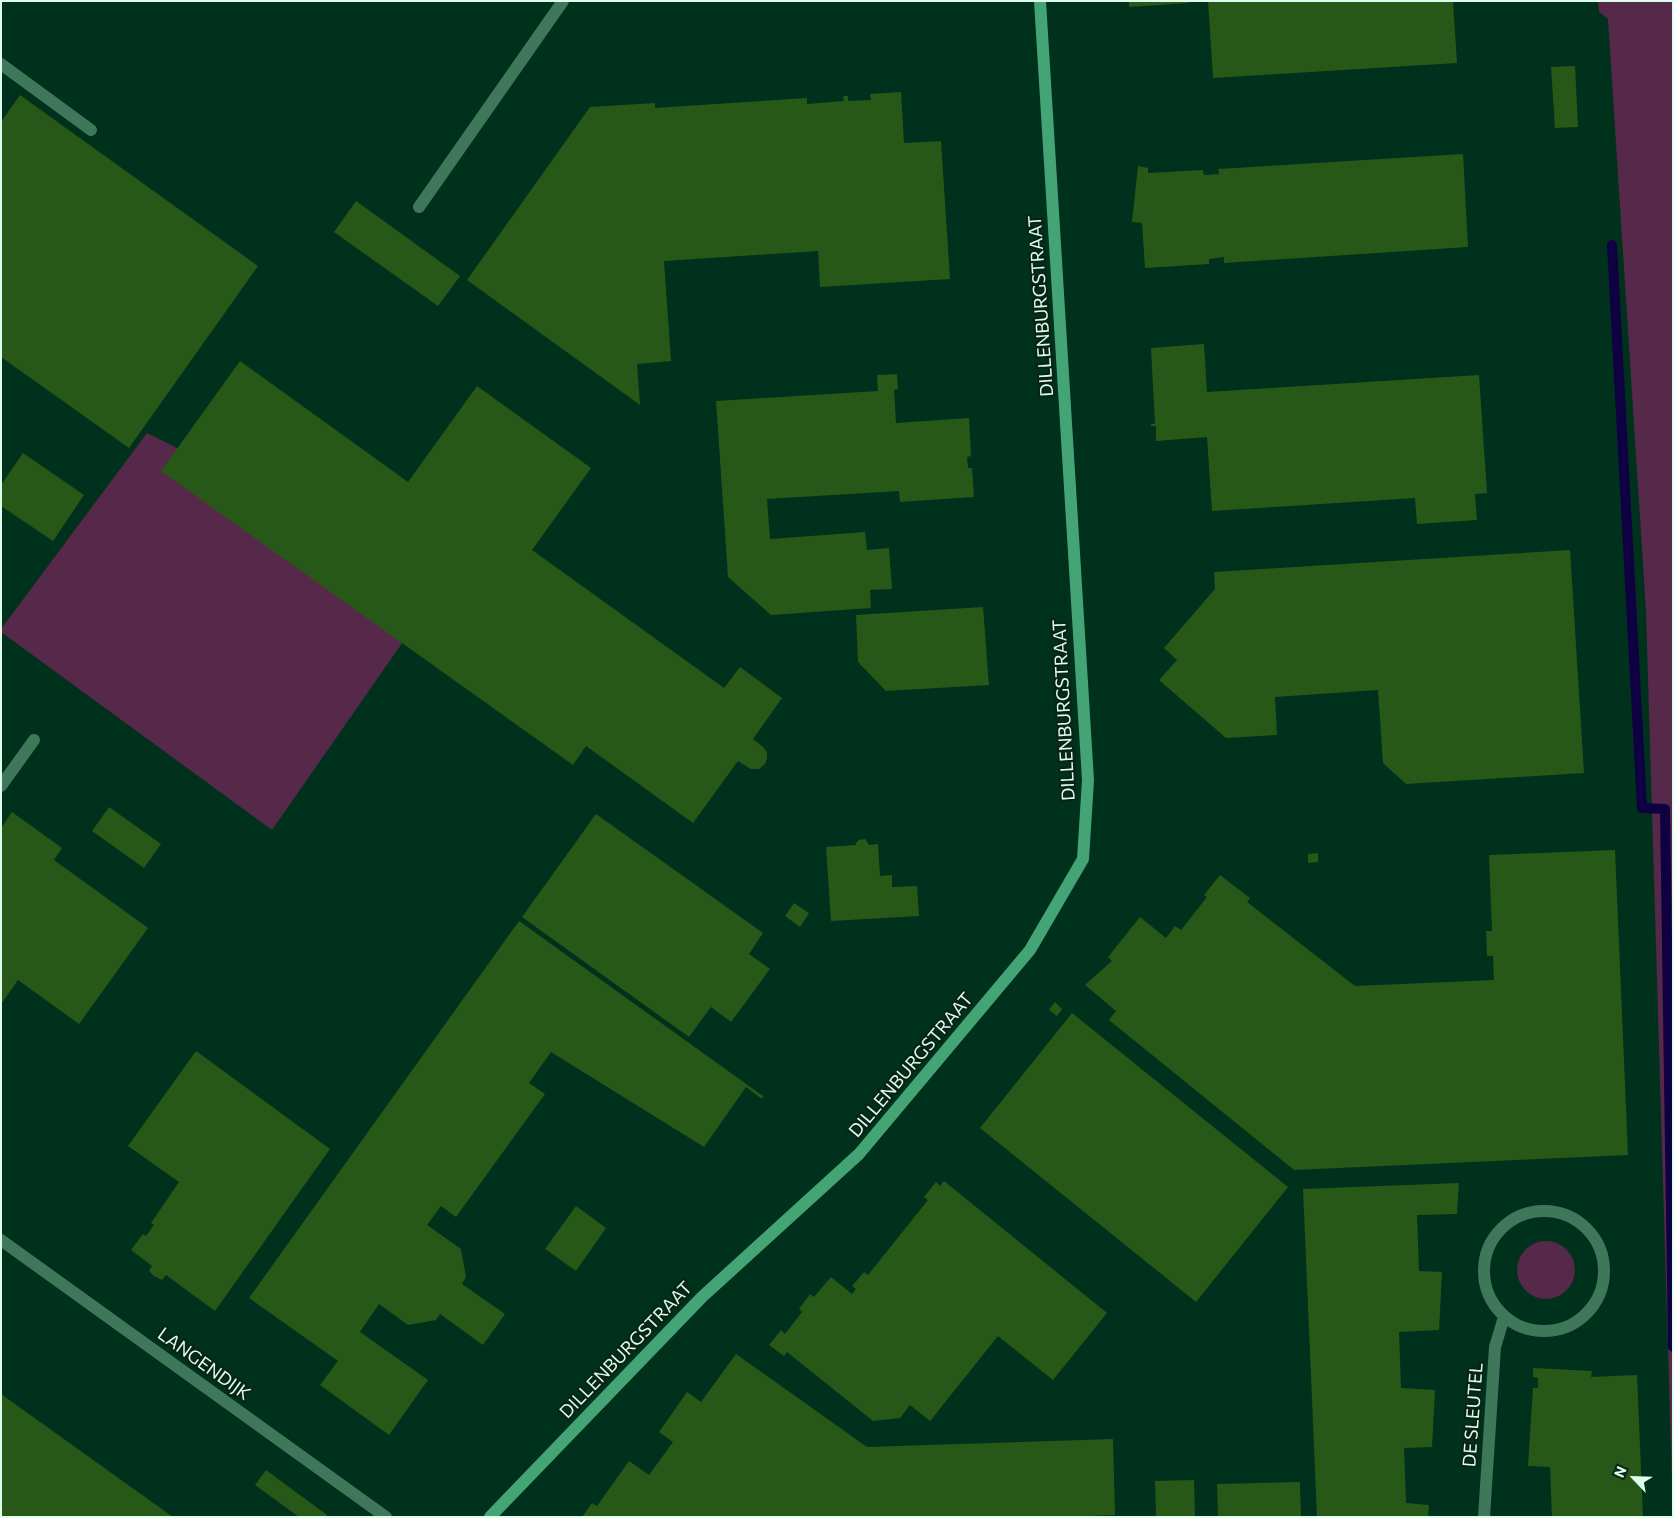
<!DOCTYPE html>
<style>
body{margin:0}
#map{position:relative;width:1674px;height:1518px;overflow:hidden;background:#00311c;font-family:Commissioner,sans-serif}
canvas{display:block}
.frame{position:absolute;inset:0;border:2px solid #ddfeea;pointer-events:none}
.north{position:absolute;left:1609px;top:1453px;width:50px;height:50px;-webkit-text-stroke:4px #092417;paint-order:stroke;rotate:294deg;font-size:14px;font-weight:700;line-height:20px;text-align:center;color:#ddfeea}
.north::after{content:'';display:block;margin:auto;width:18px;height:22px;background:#ddfeea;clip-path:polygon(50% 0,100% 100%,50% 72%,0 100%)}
</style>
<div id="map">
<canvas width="1674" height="1518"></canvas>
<div class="frame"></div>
<div class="north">N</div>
</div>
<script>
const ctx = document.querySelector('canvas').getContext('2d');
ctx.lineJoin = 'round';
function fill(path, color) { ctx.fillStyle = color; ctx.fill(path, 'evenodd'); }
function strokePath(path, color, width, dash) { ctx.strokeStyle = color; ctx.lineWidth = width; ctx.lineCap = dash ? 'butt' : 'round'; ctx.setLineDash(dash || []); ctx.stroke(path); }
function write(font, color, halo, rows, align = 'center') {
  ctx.font = font + ' Commissioner,sans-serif'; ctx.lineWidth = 4.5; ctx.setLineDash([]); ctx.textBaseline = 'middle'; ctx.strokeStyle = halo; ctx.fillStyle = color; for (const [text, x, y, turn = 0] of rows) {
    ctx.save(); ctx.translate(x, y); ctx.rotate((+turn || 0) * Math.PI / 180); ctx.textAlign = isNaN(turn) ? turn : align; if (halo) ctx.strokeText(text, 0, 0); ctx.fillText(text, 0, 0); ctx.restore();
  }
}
fill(new Path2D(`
 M1598,1h75v1516l-27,-906 -38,-592 -9,-7z
 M147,433l48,24 219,169 -142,204 -271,-198v-3z
 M1517 1270a29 29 0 1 1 58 0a29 29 0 1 1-58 0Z`), '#562849');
strokePath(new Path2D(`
 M1612,245l30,563 23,1 8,538`), '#0f0141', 10);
fill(new Path2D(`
 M1129,1h60v2l-60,4z
 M1208,1h245l4,62 -244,15z
 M1575,66l3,61 -23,1 -4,-61z
 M901,92l3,51 37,-2 9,138 -130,8 -2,-36 -154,10 7,100 -34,3 3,41 -173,-125 123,-173 65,-4v5l152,-10v6l37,-3 -1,-5h5v5l23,-1 -1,-6z
 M20,95l238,171 -129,182 -128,-91v-235z
 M1463,154l5,93 -244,16v-6l-15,2v5l-64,4 -3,-45 -10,-1 6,-56 10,2v5l55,-3 1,5 15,-1 -1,-5z
 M356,201l104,75 -22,30 -104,-74z
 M1204,344l3,48 272,-17 8,118 -12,1 2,26 -60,4 -2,-26 -203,13 -5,-74 -51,4v-15h-5v-2h4l-4,-76z
 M240,361l168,121 69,-96 114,82 -59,82 192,138 16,-21 42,31 -29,41 10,8 4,5v6l-2,6 -6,5h-8l-13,-8 -45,62 -107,-77 -13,19 -412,-294z
 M897,374l1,15 -4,1 2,33 73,-5 2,38 -4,1 1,11h4l2,29 -74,5 -1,-11 -132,8 3,40 95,-7 2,18 22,-2 3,41 -22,1 1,18 -100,7 -43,-38 -12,-176 162,-10 -1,-16z
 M23,453l61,42 -31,46 -52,-35v-21z
 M1570,550l14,223 -178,11 -23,-21 -5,-73 -103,7 2,38 -51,3 -67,-58 18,-20 -13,-12 51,-59 -1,-17z
 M983,607l6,78 -103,6 -28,-29 -2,-47z
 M109,807l52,37 -17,24 -52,-37z
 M12,812l50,36 -8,12 94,68 -69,96 -61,-44 -17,24v-176z
 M596,814l167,119 -14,21 21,15 -39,53 -20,-15 -22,30 -167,-120z
 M865,839l4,6 9,-1 2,32 12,-1v12l25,-1 2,30 -88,5 -5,-74 30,-2v-2l3,-3z
 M1615,850l13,305 -334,15 -185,-150 7,-9 -31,-26 27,-24 -4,-4 32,-40 26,21 9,-12 6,4 26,-33 -3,-2 16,-20 30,23 -3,4 108,84 139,-6 -1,-24h-6l-1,-25h6l-3,-76z
 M1318,853v9l-10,1v-9z
 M794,903l15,10 -9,14 -15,-11z
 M519,921l244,175 -1,3 -16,-12 -42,60 -153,-95 -22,31 16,11 -89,123 -15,-11 -14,19 34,24 5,28 -4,7 43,30 -22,31 -43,-31 -4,6 -28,5 -29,-21 -19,28 68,48 -39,55 -69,-50 18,-24 -89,-63z
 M1055,1002l7,7 -5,7 -8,-6z
 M1072,1013l216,174 -92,115 -216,-174z
 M196,1051l134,98 -115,162 -49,-36 -4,5 -8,-4 -5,-5 3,-5 -21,-16 12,-16 3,2 8,-11 -3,-2 28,-41 -51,-36z
 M944,1181l163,132 -54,67 -55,-44 -68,85 -20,-16 -10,13 -27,3 -86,-69 -3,4 -15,-11 12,-15 4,4 17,-22 -3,-3 11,-15 4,3 17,-20 21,17 4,-5 -4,-3 12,-14 4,3 60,-75 -4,-3 12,-15 4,4z
 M1459,1183l-2,31 -40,1 2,56 23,1 -3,58 -40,2 2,56 34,2 -3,57 -28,1 2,55 23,2 -1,12h-111l-14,-328z
 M576,1206l30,22 -30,43 -31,-22z
 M736,1354l131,93 246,-8 2,76 -51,2h-482l10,-14 5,3 32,-45 20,14 24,-33 -14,-10 28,-40 14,10z
 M1533,1368l59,3 -1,6 46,-2 6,142h-91l-2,-50 -22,-1 5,-78h5v-10l-5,-1z
 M1,1394l109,78 63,45h-172z
 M266,1470l61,45 -1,2h-27l-44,-32z
 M1194,1480l1,37h-39l-1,-36z
 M1300,1482l1,35h-83l-1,-33z`), '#275818');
strokePath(new Path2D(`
 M1,64l90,66
 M419,207l144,-206
 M1,786l33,-46`), '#3f775a', 12);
strokePath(new Path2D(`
 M1484 1271a60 60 0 1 1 120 0a60 60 0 1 1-120 0Z
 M1,1240l385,277
 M1484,1517l11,-170 9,-30`), '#3f775a', 12);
strokePath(new Path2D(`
 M490,1517l212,-220 157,-143 171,-204 53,-91 5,-79 -48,-779`), '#45a475', 12);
write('18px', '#ddfeea', '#092417', [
 ["DILLENBURGSTRAAT",1041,306,-94],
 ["DILLENBURGSTRAAT",1064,710,-93],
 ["DILLENBURGSTRAAT",911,1065,-50],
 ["DILLENBURGSTRAAT",626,1350,-46],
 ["LANGENDIJK",204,1364,36],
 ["DE SLEUTEL",1473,1415,-86]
]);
</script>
